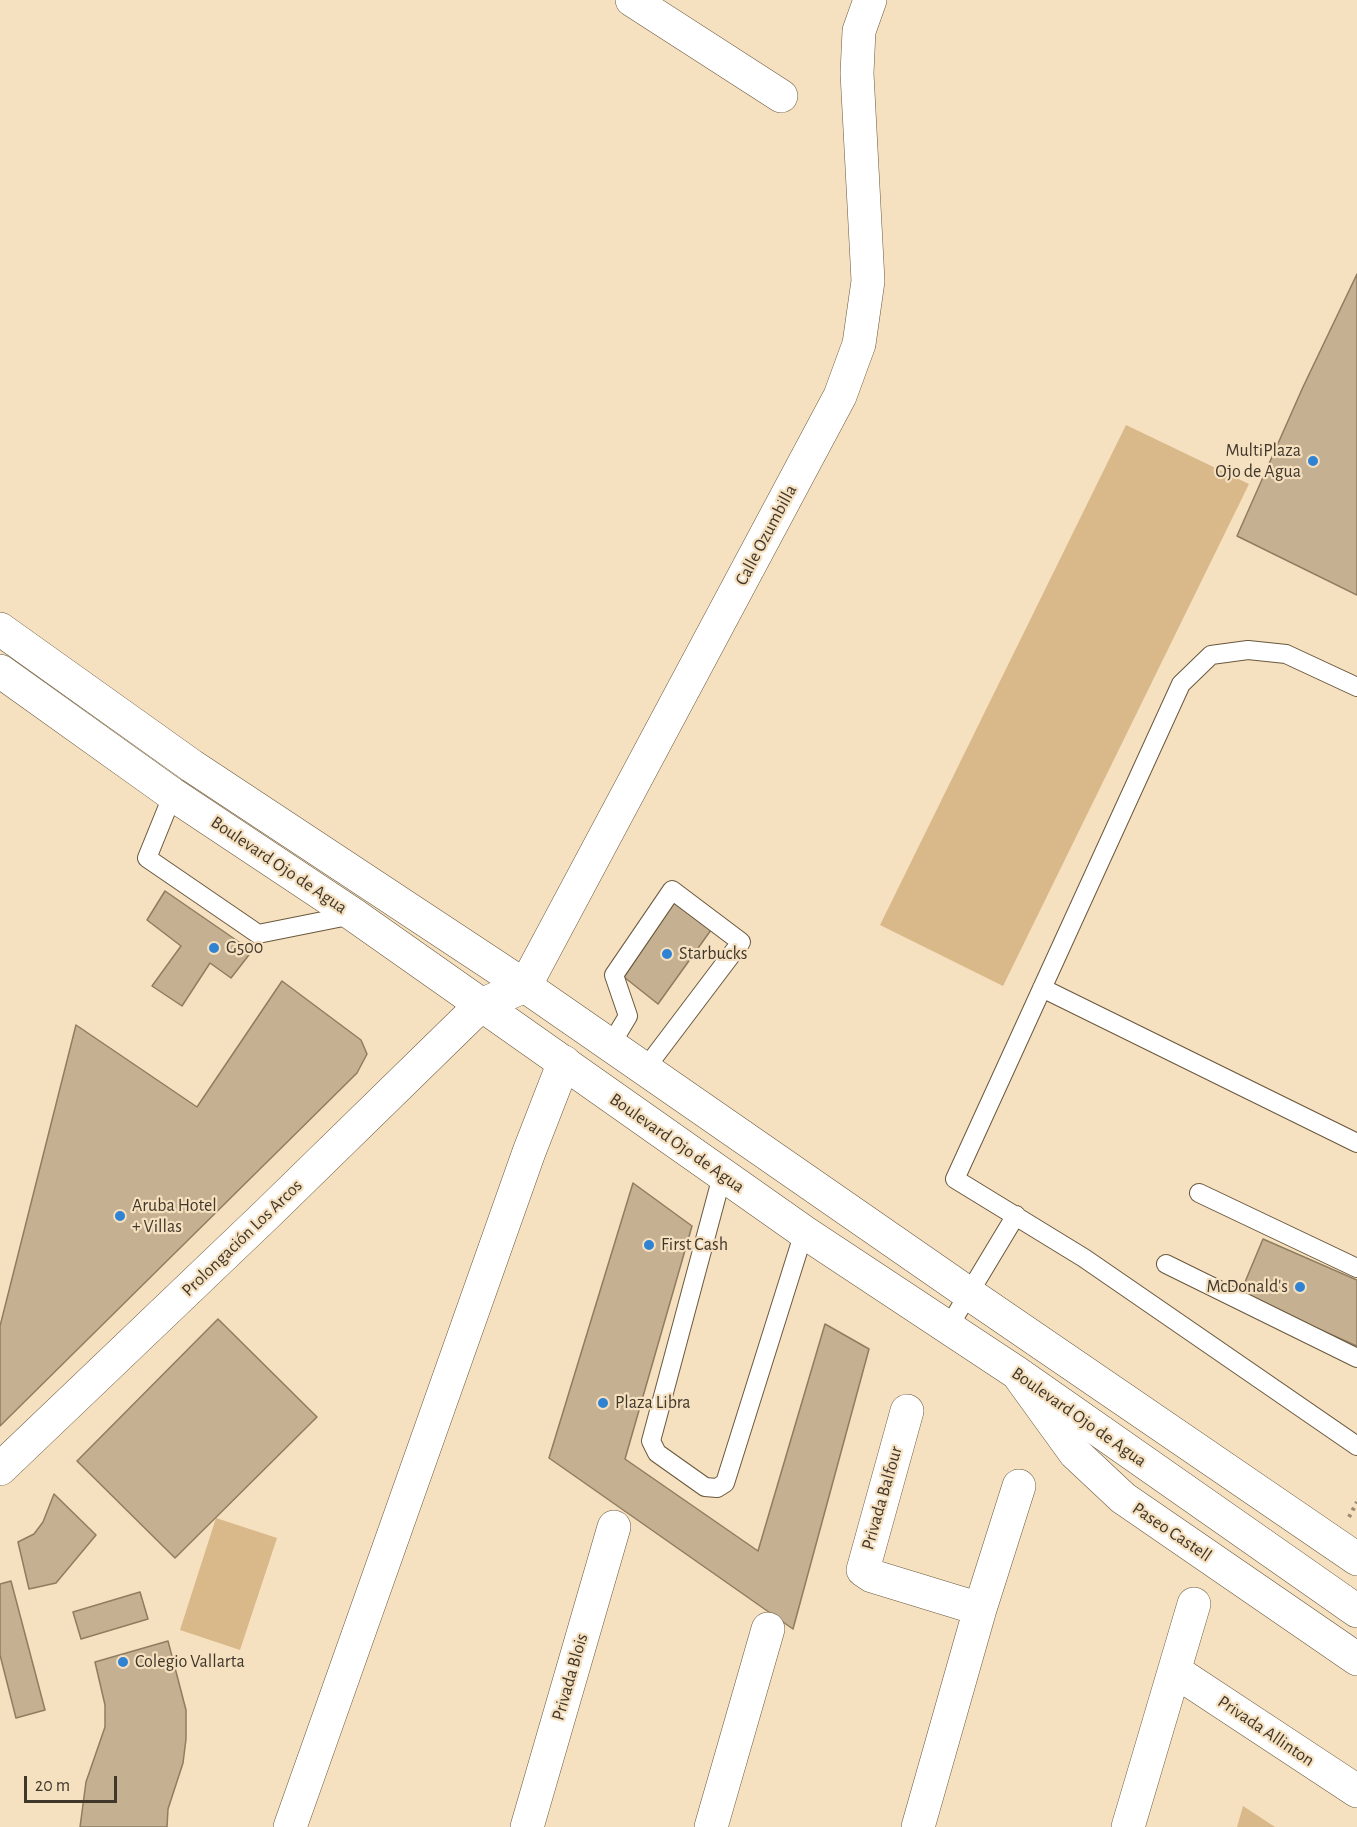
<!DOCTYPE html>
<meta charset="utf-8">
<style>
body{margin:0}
#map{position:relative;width:1357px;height:1827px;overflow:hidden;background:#f5e0c0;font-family:"Alegreya Sans",sans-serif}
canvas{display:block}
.scale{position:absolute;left:24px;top:1776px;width:93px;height:27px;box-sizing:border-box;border:3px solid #40372b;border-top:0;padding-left:8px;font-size:18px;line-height:21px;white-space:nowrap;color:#40372b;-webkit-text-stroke:4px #f5e0c0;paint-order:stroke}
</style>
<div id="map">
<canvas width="1357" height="1827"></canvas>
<div class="scale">20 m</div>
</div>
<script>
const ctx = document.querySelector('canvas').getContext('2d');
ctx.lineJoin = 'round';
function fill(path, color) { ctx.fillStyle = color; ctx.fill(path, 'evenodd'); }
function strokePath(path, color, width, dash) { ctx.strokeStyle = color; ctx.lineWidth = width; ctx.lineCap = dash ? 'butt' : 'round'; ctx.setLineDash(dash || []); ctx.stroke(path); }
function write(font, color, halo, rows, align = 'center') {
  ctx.font = font + ' "Alegreya Sans",sans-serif'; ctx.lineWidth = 4.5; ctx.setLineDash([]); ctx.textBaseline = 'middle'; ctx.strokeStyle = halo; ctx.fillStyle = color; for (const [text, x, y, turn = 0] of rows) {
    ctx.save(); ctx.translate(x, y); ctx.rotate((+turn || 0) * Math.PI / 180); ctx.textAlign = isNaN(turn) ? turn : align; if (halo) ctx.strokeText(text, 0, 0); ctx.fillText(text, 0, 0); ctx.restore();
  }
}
fill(new Path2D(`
 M1126,425l123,59 -246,502 -123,-61z
 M216,1518l61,20 -37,112 -60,-20z
 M1243,1806l32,21h-38z`), '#d9b989');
const building = new Path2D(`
 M1357,274v321l-120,-59 66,-149z
 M165,891l87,60 -21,27 -21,-15 -28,43 -30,-20 29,-40 -34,-26z
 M674,903l37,27 -53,74 -34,-27z
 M282,981l79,59 6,14 -10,19 -357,353v-100l76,-301 121,82z
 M633,1183l59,43 -67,233 133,92 67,-227 44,25 -76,280 -244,-171z
 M1263,1239l94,41v66l-117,-52z
 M218,1319l99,98 -142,141 -98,-97z
 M54,1494l42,41 -40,48 -27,6 -11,-47 16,-8 9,-12z
 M11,1581l34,129 -29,8 -16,-63v-71z
 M140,1592l8,27 -67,20 -8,-27z
 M168,1641l18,69v29l-3,24 -15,46 -1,18h-87l6,-45 19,-55v-22l-10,-43z`);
fill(building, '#c5b192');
strokePath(building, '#907c5f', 1.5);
const service = new Path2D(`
 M1357,687l-71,-33 -38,-4 -37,5 -30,29 -226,495 129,79 273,188
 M175,789l-28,69 111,76 95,-19
 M1042,988l315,155
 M610,1046l18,-30 -14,-41 58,-85 69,52 -96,127
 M722,1176l-71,265 6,12 48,34 12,1 8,-5 79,-251
 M1199,1193l158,75
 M1166,1264l191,94
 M948,1328l68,-113`);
const minor = new Path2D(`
 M632,0l149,96
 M1020,1377l55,76 48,45 234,161
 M907,1411l-44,159 9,6 108,33
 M0,1469l267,-255 214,-209
 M1175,1671l182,120
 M290,1827l239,-675 35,-90
 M527,1827l87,-300
 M711,1827l57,-198
 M918,1827l62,-218 39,-123
 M1128,1827l66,-223`);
const tertiary = new Path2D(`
 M481,1005l44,-19 315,-590 19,-52 9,-63 -11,-208 2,-42 11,-31`);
const secondary = new Path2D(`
 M0,629l192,137 333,220 443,307 389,266
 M0,671l172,123 182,121 450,317 213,141 340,238`);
strokePath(service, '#6a583c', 20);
strokePath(minor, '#6a583c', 34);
strokePath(tertiary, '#6a583c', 34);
strokePath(secondary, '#6a583c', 34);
strokePath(new Path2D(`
 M1349,1517l8,-15`), '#9a8b75', 4, [3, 4.5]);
strokePath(service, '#fff', 18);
strokePath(minor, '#fff', 33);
strokePath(tertiary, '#fff', 33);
strokePath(secondary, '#fff', 33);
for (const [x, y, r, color] of [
 [1313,461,6,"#2f83d2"],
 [214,948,6,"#2f83d2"],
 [667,954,6,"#2f83d2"],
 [120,1216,6,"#2f83d2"],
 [649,1245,6,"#2f83d2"],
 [1300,1287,6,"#2f83d2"],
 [603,1403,6,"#2f83d2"],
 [123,1662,6,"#2f83d2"]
]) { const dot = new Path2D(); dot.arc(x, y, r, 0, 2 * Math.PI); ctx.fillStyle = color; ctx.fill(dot); strokePath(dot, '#f5e0c0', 2); }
write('18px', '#40372b', '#f5e0c0', [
 ["MultiPlaza",1301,451,"right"],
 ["Ojo de Agua",1301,472,"right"],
 ["G500",226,948],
 ["Starbucks",679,954],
 ["Aruba Hotel",132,1206],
 ["+ Villas",132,1227],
 ["First Cash",661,1245],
 ["McDonald's",1288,1287,"right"],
 ["Plaza Libra",615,1403],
 ["Colegio Vallarta",135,1662]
], 'left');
write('18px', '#40372b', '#f5e0c0', [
 ["Calle Ozumbilla",766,535,-62],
 ["Boulevard Ojo de Agua",279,865,34],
 ["Boulevard Ojo de Agua",677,1143,35],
 ["Prolongación Los Arcos",242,1238,-44],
 ["Boulevard Ojo de Agua",1079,1417,35],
 ["Privada Balfour",882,1498,-74],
 ["Paseo Castell",1172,1532,34],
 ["Privada Blois",570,1677,-74],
 ["Privada Allinton",1266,1731,34]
]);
</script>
